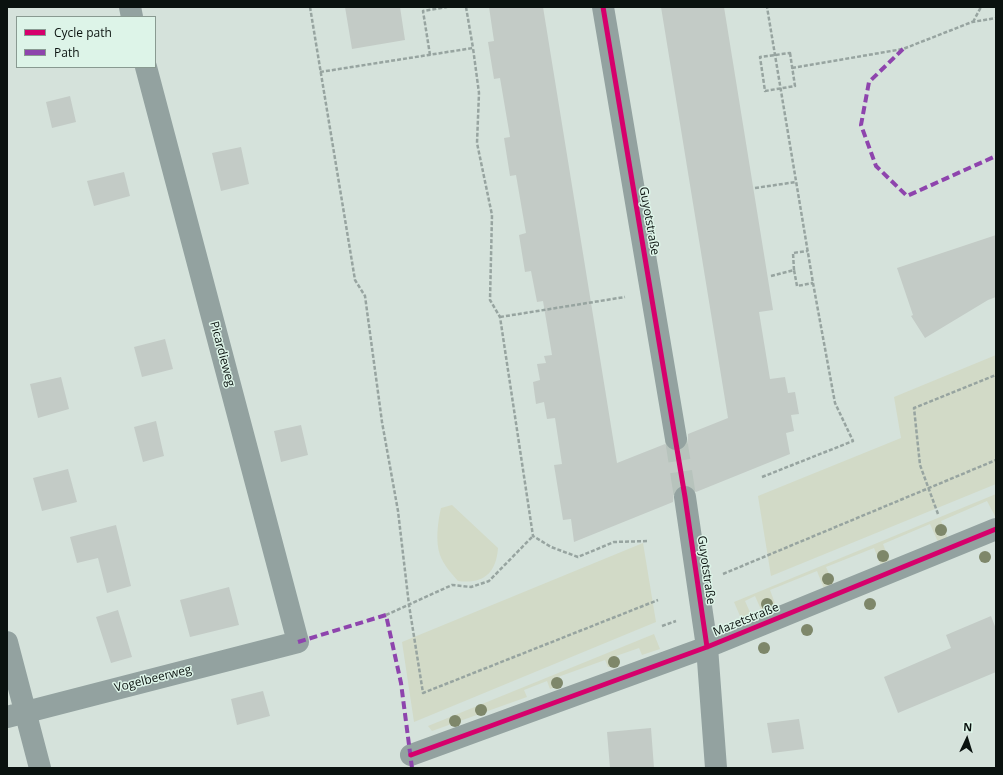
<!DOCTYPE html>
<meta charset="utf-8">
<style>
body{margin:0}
#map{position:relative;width:1003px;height:775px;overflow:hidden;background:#d5e2db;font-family:"Open Sans",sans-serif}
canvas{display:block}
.frame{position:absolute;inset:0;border:8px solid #0a120f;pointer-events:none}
.legend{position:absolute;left:16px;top:16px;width:140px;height:52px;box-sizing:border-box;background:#ddf4e8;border:1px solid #899a91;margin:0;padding:5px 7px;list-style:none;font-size:12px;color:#0a120f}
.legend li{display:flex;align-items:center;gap:8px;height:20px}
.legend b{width:20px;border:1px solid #899a91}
.north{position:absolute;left:947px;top:719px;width:40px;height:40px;-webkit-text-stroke:3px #ddf4e8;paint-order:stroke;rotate:4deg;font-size:11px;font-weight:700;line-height:16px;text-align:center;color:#0a120f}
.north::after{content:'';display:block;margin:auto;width:14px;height:18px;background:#0a120f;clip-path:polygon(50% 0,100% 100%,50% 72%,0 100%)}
</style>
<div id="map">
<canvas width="1003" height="775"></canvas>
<div class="frame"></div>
<ul class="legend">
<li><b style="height:5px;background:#d6006c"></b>Cycle path</li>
<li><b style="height:5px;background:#8e44ad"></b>Path</li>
</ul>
<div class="north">N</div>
</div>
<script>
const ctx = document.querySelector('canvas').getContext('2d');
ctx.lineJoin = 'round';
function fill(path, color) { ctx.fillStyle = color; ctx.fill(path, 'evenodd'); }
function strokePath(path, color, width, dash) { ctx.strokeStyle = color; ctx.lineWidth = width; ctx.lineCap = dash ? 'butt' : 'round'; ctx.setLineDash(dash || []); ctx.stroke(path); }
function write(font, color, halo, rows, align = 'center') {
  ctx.font = font + ' "Open Sans",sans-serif'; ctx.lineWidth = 3; ctx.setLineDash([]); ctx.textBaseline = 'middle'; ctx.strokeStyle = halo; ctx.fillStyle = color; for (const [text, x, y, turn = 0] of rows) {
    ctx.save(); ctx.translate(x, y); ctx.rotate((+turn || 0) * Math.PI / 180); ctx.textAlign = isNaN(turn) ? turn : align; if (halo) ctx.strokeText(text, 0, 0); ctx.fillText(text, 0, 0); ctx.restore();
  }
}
fill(new Path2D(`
 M996,355v129l-225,92 -13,-80 143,-58 -7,-41z
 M996,494v24l-9,-17 -46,20 7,17 -10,4 -8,-18 -47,20 7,18 -9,4 -7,-18 -48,19 8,18 -10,4 -7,-18 -47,19 7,19 -14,5 -8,-18 -10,5 8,18 -10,4 -9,-21z
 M452,505l46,43c-2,26 -15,36 -40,33 -7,-8 -15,-17 -18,-26 -5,-13 -2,-35 1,-47z
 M643,543l13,79 -242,100 -12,-80z
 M654,634l6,15 -18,6 -3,-7 -23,8 3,8 -11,3 -3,-7 -47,17 3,8 -11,4 -3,-8 -23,9 3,7 -95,34 -4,-5z`), '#d2dac7');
fill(new Path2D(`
 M345,7h55l5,33 -53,9z
 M489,7h54l74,456 48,-19 6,7h7l6,-3 4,-4v-10l40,-16 -67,-411h63l49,303 -14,2 11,67 15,-2 3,16 7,-1 4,22 -8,1 3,16 -8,2 4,21 -94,38 -6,-6 -7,-1 -6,2 -3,5 -1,10 -99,40 -3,-23 -8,1 -9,-55 8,-1 -7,-46 -8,1 -3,-17 -8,2 -3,-22 7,-2 -3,-16 9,-1 -2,-7 8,-1 -9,-54 -6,1 -6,-31 -6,1 -6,-37 7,-2 -10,-58 -6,1 -6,-38 6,-1 -10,-59 -6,1 -6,-37 6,-1z
 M70,96l6,26 -24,6 -6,-26z
 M241,147l8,37 -28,7 -9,-38z
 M124,172l6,24 -36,10 -7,-25z
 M996,235v62l-8,3 -63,38 -14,-22 2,-1 -16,-47z
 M165,339l8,30 -31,8 -8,-30z
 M61,377l8,32 -31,9 -8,-34z
 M156,421l8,35 -21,6 -9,-35z
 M301,425l7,30 -27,7 -7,-31z
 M68,469l9,33 -35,9 -9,-33z
 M116,525l15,61 -24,7 -9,-35 -21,5 -7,-26z
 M229,587l10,38 -49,12 -10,-37z
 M118,610l14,47 -21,6 -15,-46z
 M991,616l5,13v43l-98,41 -14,-36 67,-29 -5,-13z
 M263,691l7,25 -33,9 -6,-26z
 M799,719l5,30 -32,4 -5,-30z
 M651,728l3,40h-44l-3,-36z`), '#c3cbc6');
strokePath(new Path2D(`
 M676,439l9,58`), '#b7c3bc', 22, [22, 11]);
strokePath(new Path2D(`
 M310,7l45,273 10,16 17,126 16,89 11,94 14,88 235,-93
 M466,7l7,41
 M973,22l8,-15
 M790,53l5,33 -30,5 -5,-34z
 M430,55l-7,-44 24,-4
 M792,68l111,-19 69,-27 24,-4
 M320,72l153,-24 6,45 -2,50 15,72 -2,85 10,17 33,219 18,11 27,10 36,-15 34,-1
 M755,188l41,-6
 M794,270l-1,-17 15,-2
 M771,276l23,-6 3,16 16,-3
 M500,317l125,-20
 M762,477l91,-36 -18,-38 -22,-120 -46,-276
 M938,514l-18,-49 -6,-57 82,-33
 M723,574l273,-114
 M386,615l66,-30 19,2 18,-6 44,-45
 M662,626l14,-5`), '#97a4a0', 2.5, [4, 2]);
strokePath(new Path2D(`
 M130,7l2,10
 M603,7l73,432
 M685,497l22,150 9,121
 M7,642l33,126
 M7,717l291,-75 -152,-575
 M411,755l296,-108 289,-118`), '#93a2a0', 22);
strokePath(new Path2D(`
 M903,49l-34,33 -8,43 15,41 31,30 89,-40
 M298,642l88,-27 15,68 11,85`), '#8e44ad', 4, [8, 4]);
strokePath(new Path2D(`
 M603,7l82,490 22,150
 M411,755l296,-108 289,-118`), '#d6006c', 5);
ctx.fillStyle = '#7e876a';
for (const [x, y] of [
 [941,530],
 [883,556],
 [985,557],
 [828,579],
 [767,604],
 [870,604],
 [807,630],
 [764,648],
 [614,662],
 [557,683],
 [481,710],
 [455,721]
]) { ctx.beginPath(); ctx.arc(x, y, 6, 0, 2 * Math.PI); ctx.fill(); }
write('12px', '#0a120f', '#ddf4e8', [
 ["Guyotstraße",649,221,80],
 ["Picardieweg",222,354,75],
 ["Guyotstraße",706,570,82],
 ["Mazetstraße",746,620,-22],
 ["Vogelbeerweg",153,679,-14]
]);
</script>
